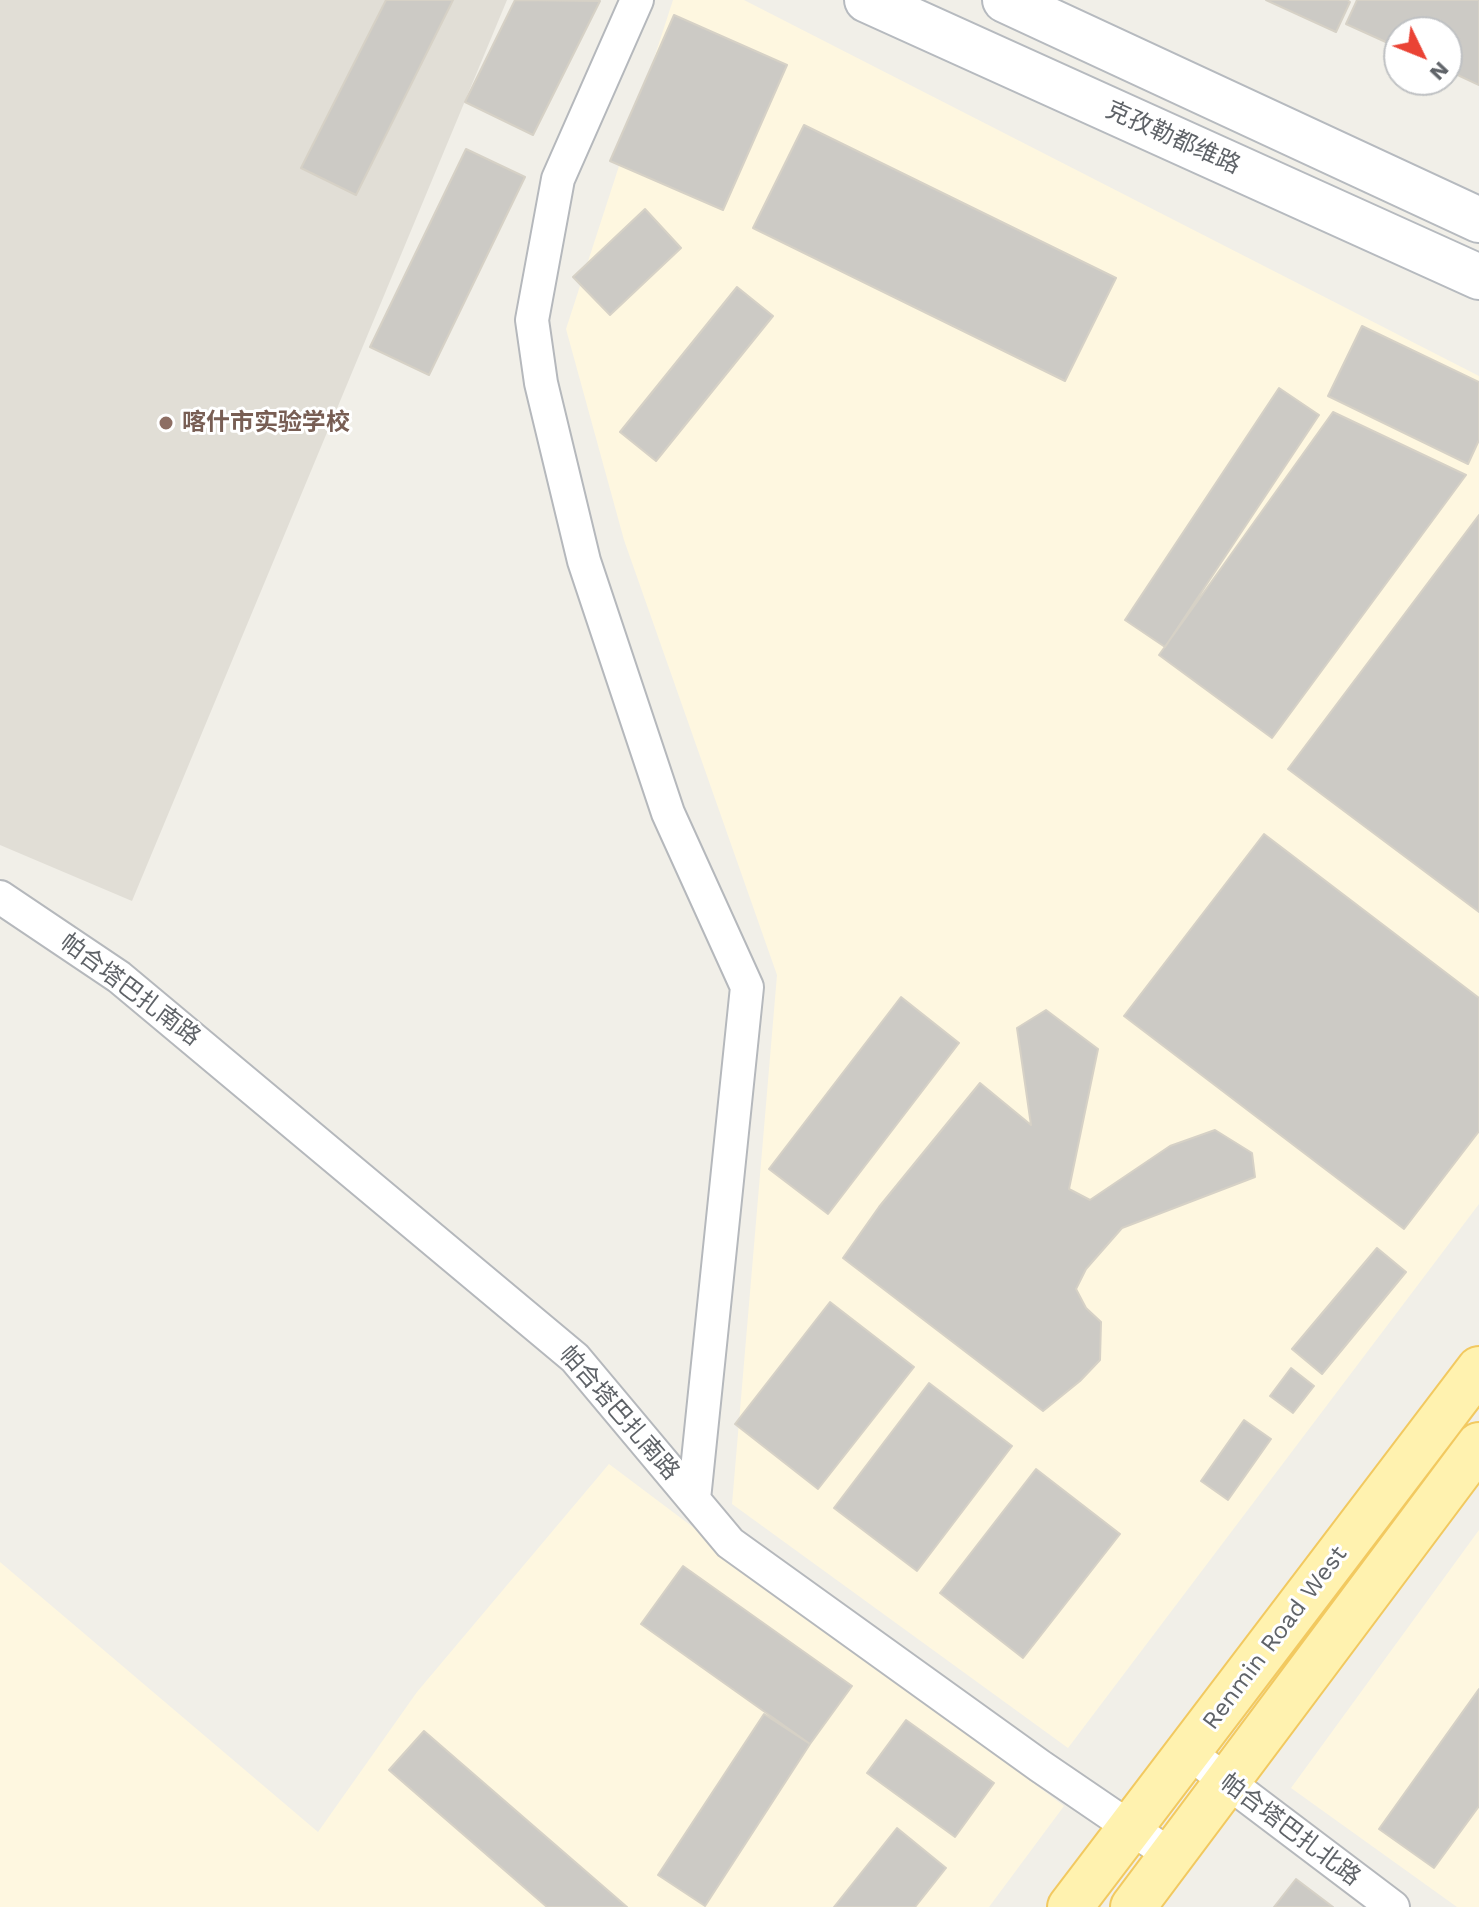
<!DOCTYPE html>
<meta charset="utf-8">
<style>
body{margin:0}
#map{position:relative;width:1479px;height:1907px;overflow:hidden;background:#f1efe8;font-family:"Work Sans",sans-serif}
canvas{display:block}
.north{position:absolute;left:1383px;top:16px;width:80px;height:80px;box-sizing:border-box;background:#fff;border:2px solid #bfc1c3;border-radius:50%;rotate:133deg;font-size:22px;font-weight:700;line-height:32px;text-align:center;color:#5f6368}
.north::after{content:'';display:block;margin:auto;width:28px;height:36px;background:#ea4335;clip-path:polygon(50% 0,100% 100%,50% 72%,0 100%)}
</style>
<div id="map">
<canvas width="1479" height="1907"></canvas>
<div class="north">N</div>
</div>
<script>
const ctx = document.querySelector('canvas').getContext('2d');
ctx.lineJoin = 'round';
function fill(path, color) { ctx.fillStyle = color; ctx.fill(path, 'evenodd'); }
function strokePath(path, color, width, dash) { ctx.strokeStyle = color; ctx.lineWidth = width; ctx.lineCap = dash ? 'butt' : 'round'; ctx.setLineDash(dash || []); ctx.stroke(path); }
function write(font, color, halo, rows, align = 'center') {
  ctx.font = font + ' "Work Sans","Noto Sans SC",sans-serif'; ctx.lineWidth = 6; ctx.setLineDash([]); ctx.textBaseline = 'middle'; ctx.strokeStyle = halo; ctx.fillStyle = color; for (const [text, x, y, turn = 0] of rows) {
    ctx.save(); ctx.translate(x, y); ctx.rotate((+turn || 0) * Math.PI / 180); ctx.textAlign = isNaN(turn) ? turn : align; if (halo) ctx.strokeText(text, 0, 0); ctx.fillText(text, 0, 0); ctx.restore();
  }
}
fill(new Path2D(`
 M673,0h71l735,376v828l-411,544 -336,-244 45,-529 -153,-435 -58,-211z
 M609,1464l455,342 -75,101h-989v-345l318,270 99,-140z
 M1479,1530v377h-22l-166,-119z`), '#fef7e0');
fill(new Path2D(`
 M0,0h507l-375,901 -132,-56z`), '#e1ded6');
const building = new Path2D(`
 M386,0h67l-97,195 -55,-27z
 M515,0l85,1 -67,134 -68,-33z
 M1266,0h81l3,2 -14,30z
 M1357,0h122v85l-32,-15v-38h-48v16l-53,-24z
 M674,15l113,50 -64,145 -113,-49z
 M804,125l312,153 -51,103 -312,-153z
 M466,149l59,28 -96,198 -59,-28z
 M645,209l36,39 -71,67 -37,-38z
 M737,287l36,29 -117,145 -36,-29z
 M1362,326l117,56v58l-11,24 -140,-68z
 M1279,388l40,27 -154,232 -40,-27z
 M1333,412l133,63 -194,263 -113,-83z
 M1479,515v397l-191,-143z
 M1264,834l215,164v133l-75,98 -280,-213z
 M901,997l58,46 -131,171 -59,-45z
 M1046,1010l52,39 -29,140 21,11 80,-54 45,-16 37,23 3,24 -133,51 -36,41 -10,20 10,19 15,14 -1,38 -20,21 -37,30 -200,-153 36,-51 101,-124 51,42 -14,-97z
 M1377,1248l29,24 -84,102 -30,-25z
 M830,1302l84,65 -96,122 -83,-65z
 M1291,1368l23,18 -21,27 -23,-17z
 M929,1383l83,63 -95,125 -83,-63z
 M1244,1420l27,19 -43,61 -27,-19z
 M1036,1469l84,65 -97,124 -83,-65z
 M683,1566l169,120 -42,58 -169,-120z
 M1479,1689v117l-45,62 -55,-39z
 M764,1714l46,30 -105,162 -47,-31z
 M906,1720l88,63 -39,54 -88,-64z
 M424,1731l203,176h-80l-158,-137z
 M897,1828l49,40 -31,39h-81z
 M1296,1879l37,28h-59z`);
fill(building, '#cccac5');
strokePath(building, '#d6d1c6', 2);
const street = new Path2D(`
 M637,0l-79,179 -26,141 9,63 43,178 84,252 79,174 -53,512
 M0,897l119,80 456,381 155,185 310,223 132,90
 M1188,1752l205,155`);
const secondary = new Path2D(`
 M867,0l612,277
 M1005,0l474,220`);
const primary = new Path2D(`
 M1070,1907l409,-538
 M1133,1907l346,-462`);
strokePath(street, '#b5b8bc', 36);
strokePath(secondary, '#b6babf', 48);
strokePath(primary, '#f2c960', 48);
strokePath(street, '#fff', 32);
strokePath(secondary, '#fff', 44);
strokePath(primary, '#fff2af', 44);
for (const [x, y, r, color] of [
 [166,423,8,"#8d6e63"]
]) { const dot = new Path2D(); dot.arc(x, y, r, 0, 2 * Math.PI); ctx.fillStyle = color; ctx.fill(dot); strokePath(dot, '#fff', 3); }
write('24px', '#5f6368', '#fff', [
 ["克孜勒都维路",1173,138,24],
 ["帕合塔巴扎南路",130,990,37],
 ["帕合塔巴扎南路",619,1413,49],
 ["Renmin Road West",1275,1638,-53],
 ["帕合塔巴扎北路",1290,1830,37]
]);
write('bold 24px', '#785e54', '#fff', [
 ["喀什市实验学校",182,423]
], 'left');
</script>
